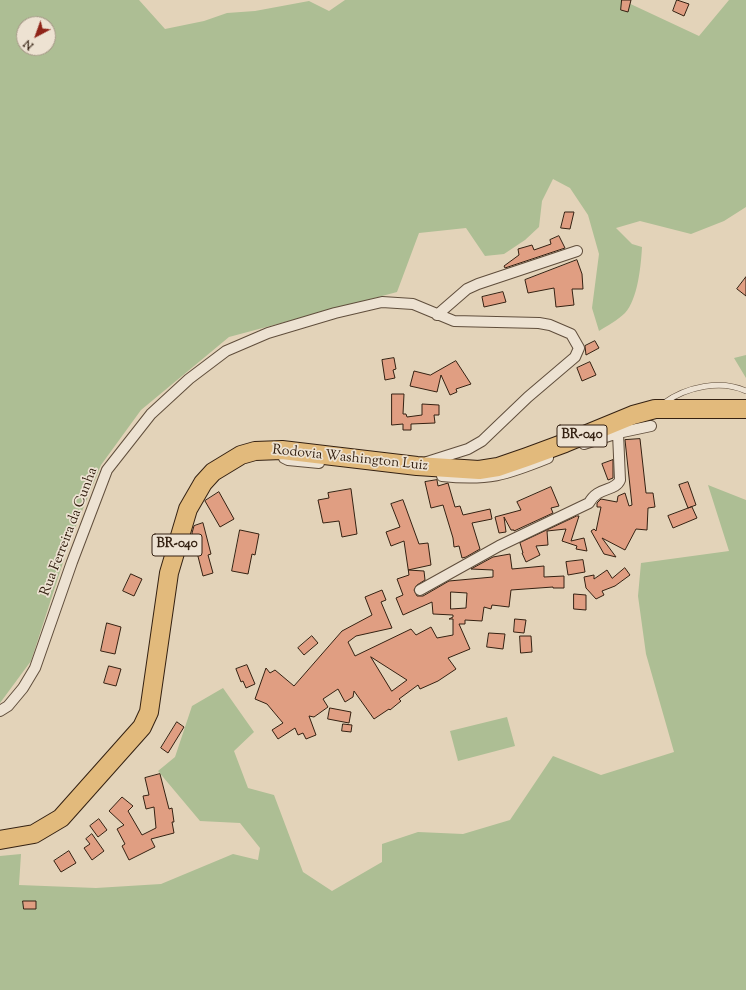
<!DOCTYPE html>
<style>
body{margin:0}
#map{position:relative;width:746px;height:990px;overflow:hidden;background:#e3d3b9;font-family:"Sorts Mill Goudy",serif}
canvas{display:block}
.north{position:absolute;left:16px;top:16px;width:40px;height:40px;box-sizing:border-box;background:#ede2d2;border:1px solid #a39585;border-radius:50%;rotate:221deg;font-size:11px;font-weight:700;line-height:16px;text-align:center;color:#342112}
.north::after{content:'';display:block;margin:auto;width:14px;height:18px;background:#8f2418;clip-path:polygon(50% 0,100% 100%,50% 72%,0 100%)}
</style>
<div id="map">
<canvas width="746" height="990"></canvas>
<div class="north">N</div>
</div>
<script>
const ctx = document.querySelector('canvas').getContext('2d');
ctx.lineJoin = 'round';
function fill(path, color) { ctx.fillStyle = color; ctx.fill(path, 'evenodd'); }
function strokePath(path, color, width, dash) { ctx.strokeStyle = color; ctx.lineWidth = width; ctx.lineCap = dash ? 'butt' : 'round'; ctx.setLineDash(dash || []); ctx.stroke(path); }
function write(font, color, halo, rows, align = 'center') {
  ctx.font = font + ' "Sorts Mill Goudy",serif'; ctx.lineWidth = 3.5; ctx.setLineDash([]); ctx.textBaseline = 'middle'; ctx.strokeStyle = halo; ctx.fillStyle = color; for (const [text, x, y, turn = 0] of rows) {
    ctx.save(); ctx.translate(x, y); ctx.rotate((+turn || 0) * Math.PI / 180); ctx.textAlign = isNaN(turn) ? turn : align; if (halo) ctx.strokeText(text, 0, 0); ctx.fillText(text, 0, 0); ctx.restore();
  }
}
fill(new Path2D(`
 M0,0h139l26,29 39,-8 23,-8 28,-2 54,-10 20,10 16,-11h277l77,36 30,-36h17v207l-22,14 -33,13 -51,-13 -24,7 16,16 10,3c-1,18 -4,52 -17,66 -7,7 -18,13 -26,18l-7,-23 7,-54 -11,-39 -18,-27 -17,-9 -11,22 -3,26 -14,13 -21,14 -19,2 -19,-28 -47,5 -22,59 -168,45 -88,73 -40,55 -30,73 -40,123 -31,42zM24,24h24v24h-24z
 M746,355v23l-12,-20z
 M708,485l38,15v490h-746v-134l21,-2 -2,31 77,3 65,-4 72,-30 25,6 2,-12 -20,-25 -40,-2 -42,-50 17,-14 17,-51 31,-18 31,44 -20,19 14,37 26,7 29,77 29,19 50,-29v-18l36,-12 45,2 47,-14 43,-64 48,19 73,-23 -28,-98 -8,-58 3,-33 88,-12z
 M507,717l8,29 -57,15 -8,-30z`), '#adbe94');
const building = new Path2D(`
 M622,0h9l-3,12 -7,-2z
 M677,0l12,4 -5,12 -11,-5z
 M565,212h9l-4,17 -9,-1z
 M559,236l6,12 -60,20 -1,-2 15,-11 -1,-6 14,-4 2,5 17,-6 -1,-4z
 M577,260l5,14 1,15h-11l2,16 -18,2 -2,-19 -26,5 -3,-13z
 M746,277v19l-9,-7z
 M503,292l3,10 -22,5 -2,-10z
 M595,341l4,7 -13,7 -1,-9z
 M394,358l2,11 -3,1 2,8 -10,2 -3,-20z
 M456,361l15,23 -15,5 1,3 -7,3 -9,-20 -4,17 -27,-6 4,-15 16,4z
 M590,362l6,13 -14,6 -5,-13z
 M392,394h12l-1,20h3l1,3 15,-2v-11l17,1v10h-5l1,8 -24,1v6h-8v-6l-11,1z
 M640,439l6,54h7l2,14 -7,1 -1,22 -11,-1 -11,21 -23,-12 14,19 -12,-3 -13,-23 3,-2 2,2 5,-24h-4v-4l4,-4 16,3 1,-6 7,-3 4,13 3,-1 -7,-65z
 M613,460v18l-5,2 -6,-16z
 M437,480l1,6 10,-3 7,24 5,-1 3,9 27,-6 2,10 -20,4 8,26 -14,8 -4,1 -3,-12 -5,1 -1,-9 -10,-33 -12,3 -6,-26z
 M688,482l8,23 -8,3 -9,-23z
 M551,487l8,19 -8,2 2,5 -39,18v-1h-3l-7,-13 2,15 -7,1 -4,-16 26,-7 -4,-8z
 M351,489l6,45 -15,3 -3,-16 -16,2 -5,-23 11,-2 -1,-5z
 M219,492l15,27 -14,8 -15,-26z
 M403,500l16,44 9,-1 3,22 -23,5 16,1 1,9 -8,5 -3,5 3,6h6l26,-15 44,-4v-7l-22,-1 22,-12 17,-3 2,15 32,-3v11l20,-1v12h-11v-1l-42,3 -2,17 -17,-2 -1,4 -7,-2 -2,14 -17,-1v4h-6l11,25 -22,9 8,11 -18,12 -18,8 -2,-4 -19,14 2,2 -11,9 -1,-1 -15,10 -20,-28 -1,6 -8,5 -7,-13 -15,10 5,8 -14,10 -5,-1 7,19 -10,4 -3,-6 -5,2 -3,-7 -17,11 -6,-9 11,-7 -16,-19 -12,-5 11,-31 4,5 5,-3 19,16 48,-55 30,-16 -7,-18 17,-7 4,10 -5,2 11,26 -36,8 -8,6 7,14 56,-27 5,6 15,-8 6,11 16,-3v-16h-4l4,-2v-2l-20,-1 -1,-12 -29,13 -7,-17 7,-3 -6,-16 12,-4 -5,-34 -13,5 -5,-14 14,-5 -9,-23zM451,592l16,1 -1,15 -15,1zM371,657l36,23 -15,11z
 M692,507l5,11 -24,10 -5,-12z
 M577,516h2l-8,25 13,-3 3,13 -11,-2 1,-3 -15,-5 4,-12 -19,2 1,14 -12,1 4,9 -14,7 -4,-9h1l-3,-10z
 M203,523l8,31 -3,1 5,18 -10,3 -11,-43 2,-7z
 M240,530l19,4 -4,21 -3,-1 -4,20 -16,-3z
 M583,560l2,12 -17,3 -2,-13z
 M625,568l5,7 -15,11 -13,5 2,4 -8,4 -10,-11 -2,-11 10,-2v4l13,-9 5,8z
 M131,574l11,5 -8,17 -11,-5z
 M574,594l12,1v15l-12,-1z
 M515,619l11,1 -2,13 -10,-1z
 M107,623l14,4 -6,27 -14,-3z
 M489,633l16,1 -2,15 -16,-2z
 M312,636l6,7 -14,12 -6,-7z
 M520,636h11l1,16 -11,1z
 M247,665l8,19 -9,4 -3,-7 -2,1 -5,-13z
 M109,666l12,3 -5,17 -12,-3z
 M330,708l21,4 -2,11 -21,-4z
 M177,722l7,5 -16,26 -7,-5z
 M343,724l9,1 -1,7 -9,-1z
 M160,774l9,35 3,-1 2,14h-2l2,11 -23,6 4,8 -26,13 -7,-14 3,-2 -8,-15 7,-4 -15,-14 13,-14 11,9 -5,5 14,24 14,-7 -2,-21 -8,2 -3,-13 6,-1 -4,-17z
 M99,819l8,11 -9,7 -8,-11z
 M92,834l12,17 -12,9 -8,-12 6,-4 -4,-5z
 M69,851l7,12 -15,9 -7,-11z
 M23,901h13v8h-12z`);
fill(building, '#e09e82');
strokePath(building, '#342112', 1);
const lane = new Path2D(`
 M664,403c22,-16 57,-24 82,-12`);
const street = new Path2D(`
 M437,315l30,-26 11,-5 99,-33
 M584,444l34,-11 33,-7
 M282,450l2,8 4,2 31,3
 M442,476c46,5 64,-1 106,-18
 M420,590l79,-44 90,-43c9,-17 26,-11 31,-23l-2,-47
 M0,711l8,-5 15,-18 12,-20 37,-106 35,-92 44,-56 38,-35 37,-28 42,-18 67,-20 47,-11 31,2 41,17 85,2 11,2 21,9 8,14 -4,9 -47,40 -46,44 -14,8 -41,13`);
const highway = new Path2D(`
 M0,840l34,-6 27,-16 81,-91 7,-15 20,-139 19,-64 15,-26 10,-11 28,-17 14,-4 27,-1 135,16 62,4 19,-3 29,-10 38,-14 68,-28 22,-6h91`);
strokePath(lane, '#604e3c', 6);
strokePath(street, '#604e3c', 12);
strokePath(highway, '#342112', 20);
strokePath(lane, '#ede2d2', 5);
strokePath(street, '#ede2d2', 10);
strokePath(highway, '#e2ba7c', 18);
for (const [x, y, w] of [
 [582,436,50],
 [177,545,50]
]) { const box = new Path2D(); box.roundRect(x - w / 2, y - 11, w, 22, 3); ctx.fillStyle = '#ede2d2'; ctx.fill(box); strokePath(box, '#342112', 1); }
write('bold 13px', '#342112', null, [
 ["BR-040",582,436],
 ["BR-040",177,545]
]);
write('14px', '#342112', '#ede2d2', [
 ["Rodovia Washington Luiz",350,459,6],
 ["Rua Ferreira da Cunha",70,532,-69]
]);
</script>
